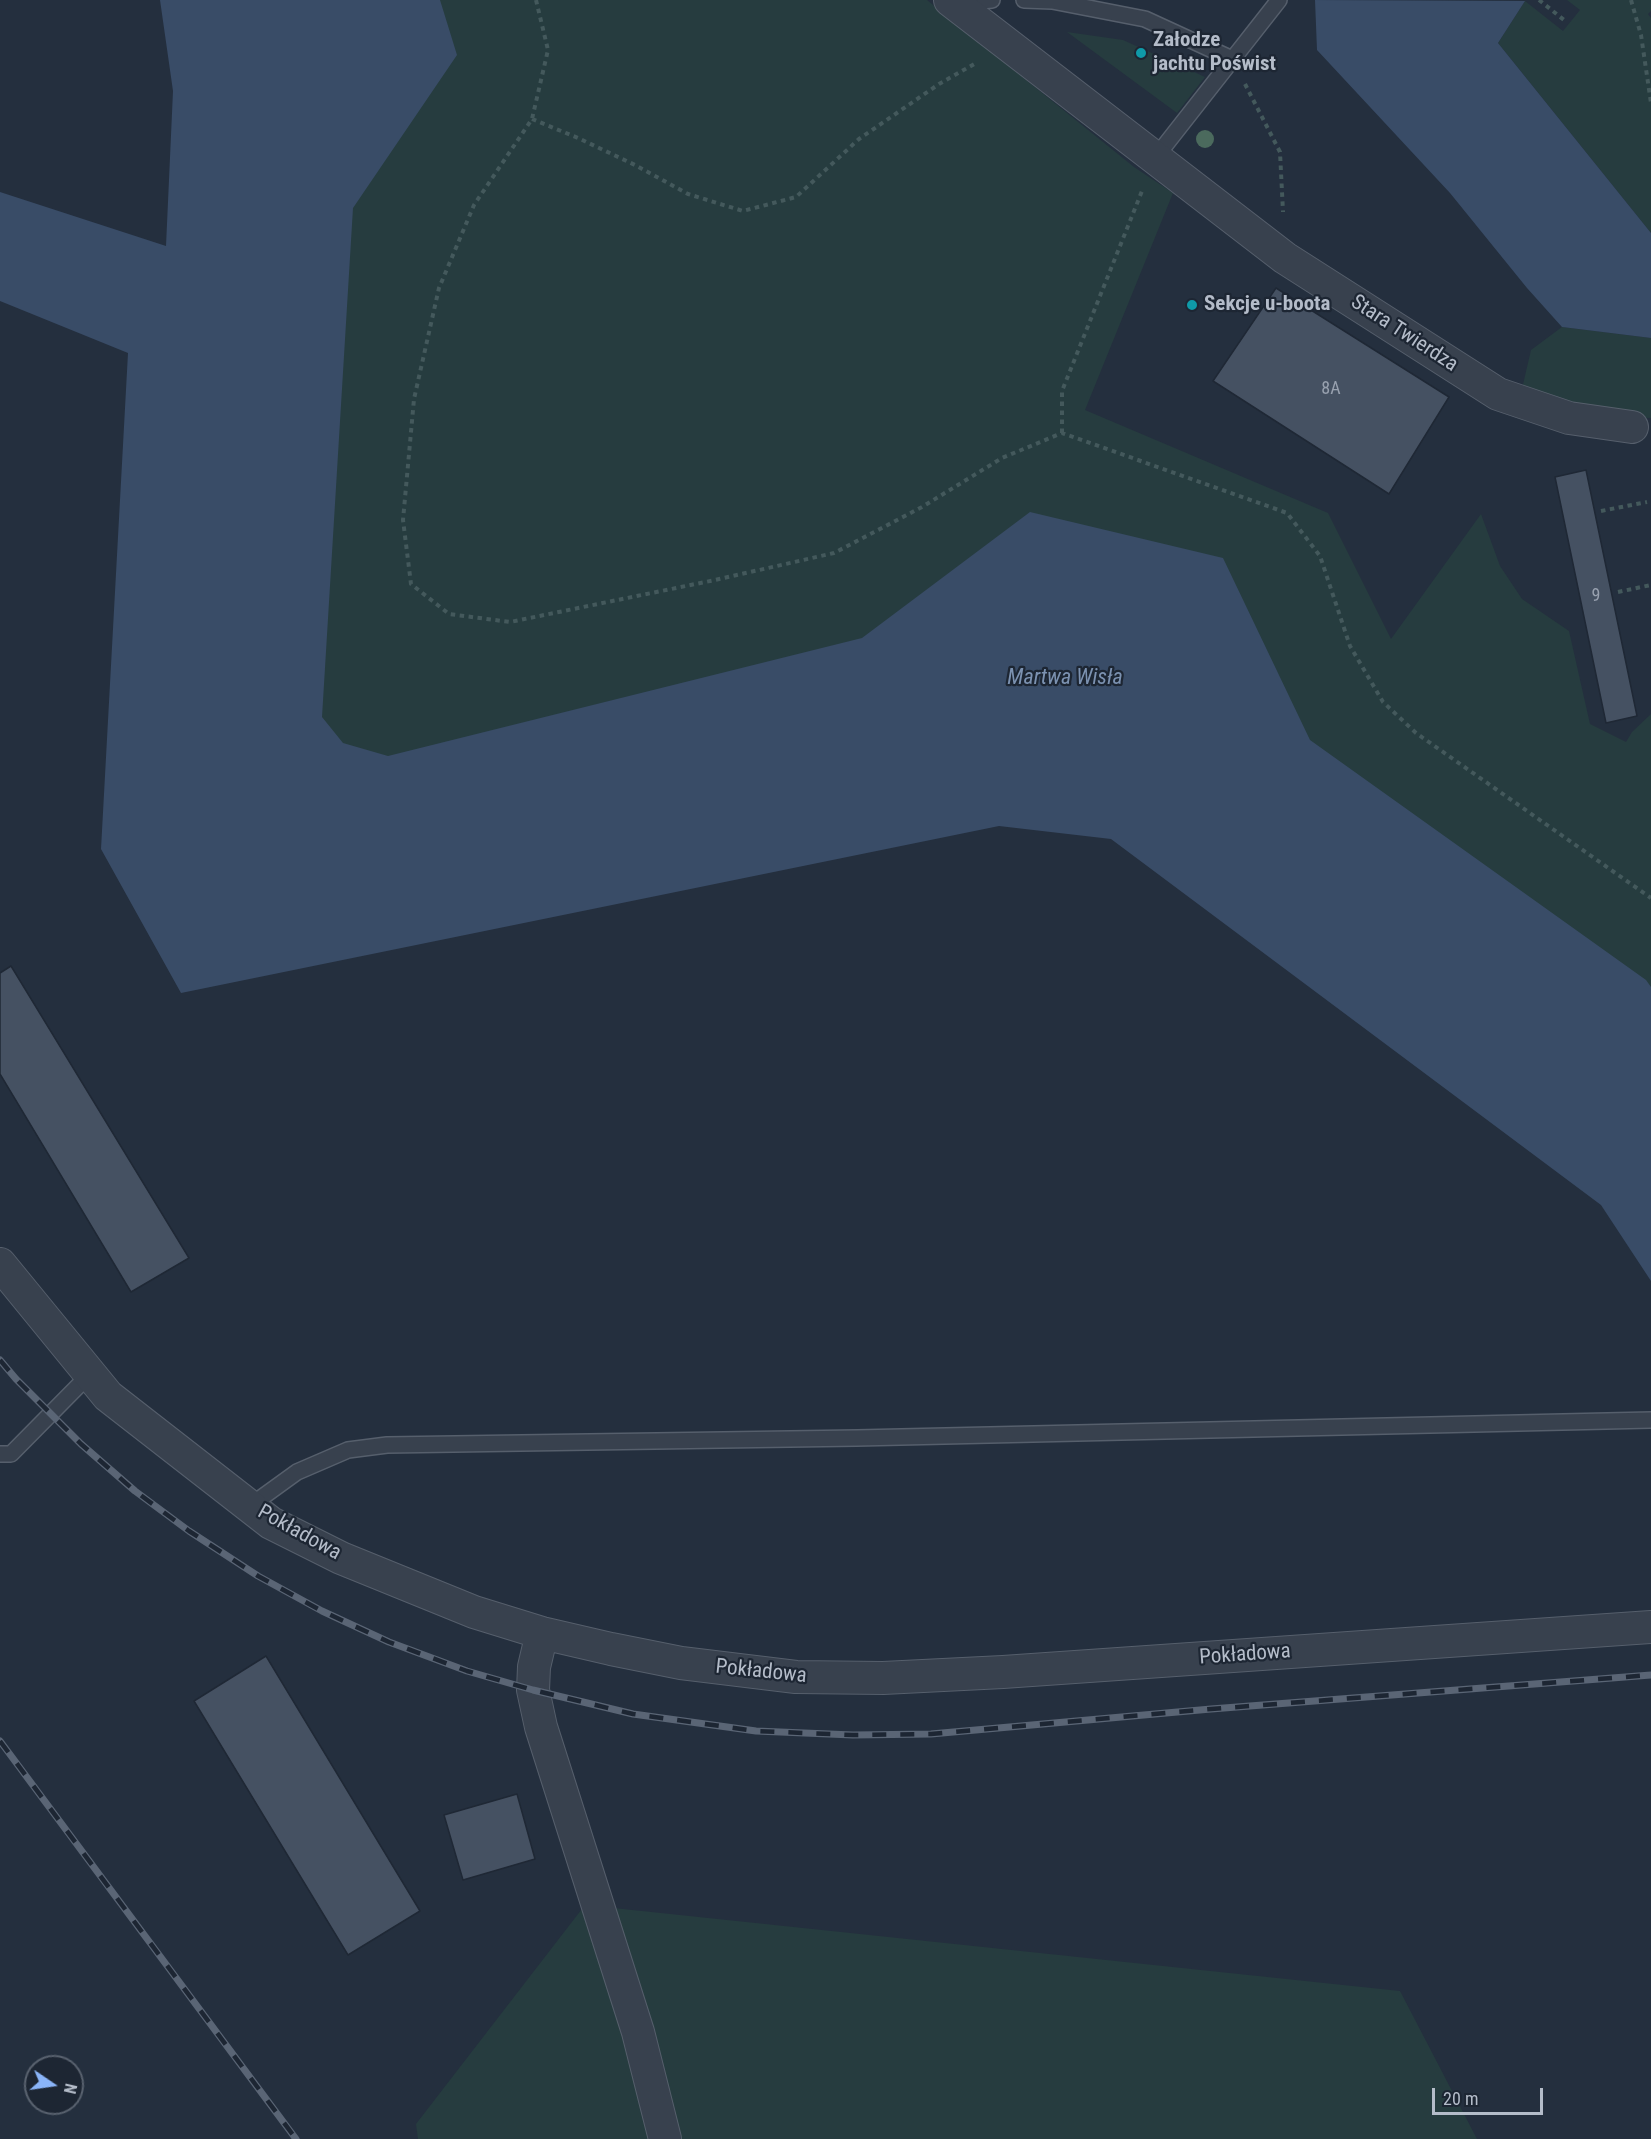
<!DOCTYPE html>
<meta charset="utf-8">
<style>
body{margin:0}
#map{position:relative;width:1651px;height:2139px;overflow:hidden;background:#242f3e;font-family:"Roboto Condensed",sans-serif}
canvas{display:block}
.north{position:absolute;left:24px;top:2055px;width:60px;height:60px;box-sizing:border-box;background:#1d2633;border:2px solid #59626f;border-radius:50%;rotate:103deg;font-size:16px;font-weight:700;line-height:24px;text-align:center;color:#b4bcc9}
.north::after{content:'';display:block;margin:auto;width:21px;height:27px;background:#8ab4f8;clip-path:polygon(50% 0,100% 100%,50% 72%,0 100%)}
.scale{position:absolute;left:1432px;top:2088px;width:111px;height:27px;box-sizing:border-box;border:3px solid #b4bcc9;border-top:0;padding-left:8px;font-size:18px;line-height:21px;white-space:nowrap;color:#b4bcc9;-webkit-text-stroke:4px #1d2633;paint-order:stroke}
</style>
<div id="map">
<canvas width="1651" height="2139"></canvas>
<div class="north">N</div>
<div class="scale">20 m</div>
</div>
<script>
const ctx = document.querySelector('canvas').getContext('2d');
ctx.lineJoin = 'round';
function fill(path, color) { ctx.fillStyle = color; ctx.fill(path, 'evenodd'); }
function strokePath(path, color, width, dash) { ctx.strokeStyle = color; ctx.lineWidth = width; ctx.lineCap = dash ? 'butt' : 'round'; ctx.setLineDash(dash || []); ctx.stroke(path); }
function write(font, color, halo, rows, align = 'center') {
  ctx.font = font + ' "Roboto Condensed",sans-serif'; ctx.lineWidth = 4.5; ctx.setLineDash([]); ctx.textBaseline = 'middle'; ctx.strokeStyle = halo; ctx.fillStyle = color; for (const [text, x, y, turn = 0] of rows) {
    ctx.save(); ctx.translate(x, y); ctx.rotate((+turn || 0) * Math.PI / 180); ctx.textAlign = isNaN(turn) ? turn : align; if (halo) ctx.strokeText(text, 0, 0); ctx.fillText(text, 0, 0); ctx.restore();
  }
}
fill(new Path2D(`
 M241,0h686l207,167 39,26 -88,217 243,103 63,126 90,-125 19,52 22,33 47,32 21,93 36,18 6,-10 19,-18v339l-353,-267 -904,62 -179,-279z
 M1567,0h84v11l-3,3 3,4v215l-153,-190 27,-42 38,30 17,-21z
 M1067,32l56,8 82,37 -28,36z
 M1562,327l89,11v80l-52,-2 -78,-23 10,-43z
 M585,1905l815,86 77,148h-1059l-2,-15z`), '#263c3f');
fill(new Path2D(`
 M160,0h280l17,55 -104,153 -31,509 21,26 45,13 474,-118 168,-126 193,46 87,182 336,240 5,7v294l-50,-76 -490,-366 -112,-13 -818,167 -80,-144 27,-496 -128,-52v-109l166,54 7,-155z
 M1315,0l210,1 -27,42 153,190v105l-89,-11 -35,-39 -77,-95 -133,-143z`), '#394c67');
const building = new Path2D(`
 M1276,288l173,109 -60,97 -176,-113z
 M1586,470l51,246 -31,7 -51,-246z
 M11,966l178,292 -58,34 -131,-218v-101z
 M266,1656l154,255 -72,44 -154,-254z
 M517,1794l18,65 -72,21 -19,-65z`);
fill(building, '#455162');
strokePath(building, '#1f2835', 1.5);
const service = new Path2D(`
 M1024,0l28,1 93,18 87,40
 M959,3l33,-3
 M1155,158l124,-158
 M0,1454h11l79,-80
 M250,1506l47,-34 51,-22 39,-5 470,-7 794,-18`);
const minor = new Path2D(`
 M950,0l335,258 213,136 71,24 63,9
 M0,1264l108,132 163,127 70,35 133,54 68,21 69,16 70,14 115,14 87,1 120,-6 648,-45
 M542,1633l-8,34 -1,23 8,37 97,305 27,107`);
strokePath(service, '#565f6c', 18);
strokePath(minor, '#565f6c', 34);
strokePath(new Path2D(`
 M536,0l12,50 -16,69 -58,86 -35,83 -25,111 -11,121 8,64 38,30 61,8 205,-42 119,-27 88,-46 80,-49 60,-25 225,80 33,43 30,90 33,56 33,31 235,165
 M1539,0l25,20
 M1631,0l10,35 10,68
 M1245,84l35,68 3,60
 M532,119l46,19 57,27 53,29 55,17 53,-14 63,-58 80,-55 37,-21
 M1062,433v-42l80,-200
 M1601,511l46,-9
 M1618,592l33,-7`), '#44595c', 4, [4.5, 4.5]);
strokePath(service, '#38414e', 15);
strokePath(minor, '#38414e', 32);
const rail = new Path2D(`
 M0,1360l16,19 65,65 54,47 54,40 69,45 64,35 67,31 78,29 66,19 100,24 123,17 97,4 78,-1 280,-25 440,-34
 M0,1741l296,398`);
strokePath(rail, '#5a6575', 7);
strokePath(rail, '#1d2633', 4.5, [14]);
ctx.fillStyle = '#4b6a5d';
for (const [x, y] of [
 [1205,139]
]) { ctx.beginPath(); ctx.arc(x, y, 9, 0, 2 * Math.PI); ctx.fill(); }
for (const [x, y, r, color] of [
 [1141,53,6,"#0f9aa8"],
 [1192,305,6,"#0f9aa8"]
]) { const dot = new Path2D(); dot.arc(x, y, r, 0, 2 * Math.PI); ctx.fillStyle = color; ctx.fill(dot); strokePath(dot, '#1d2633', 2); }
write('18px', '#98a1af', null, [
 ["8A",1331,389],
 ["9",1596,596]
]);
write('bold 21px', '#b4bcc9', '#1d2633', [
 ["Załodze",1153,41],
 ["jachtu Poświst",1153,65],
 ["Sekcje u-boota",1204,305]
], 'left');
write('21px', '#b4bcc9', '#1d2633', [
 ["Stara Twierdza",1404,334,33],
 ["Pokładowa",299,1533,29],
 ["Pokładowa",1245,1655,-4],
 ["Pokładowa",761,1672,6]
]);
write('italic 22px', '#7c92b1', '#1d2633', [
 ["Martwa Wisła",1065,678]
]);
</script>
